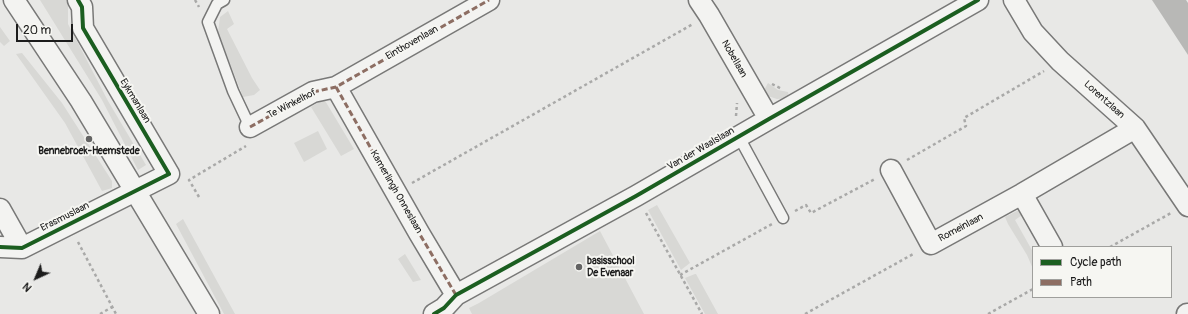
<!DOCTYPE html>
<style>
body{margin:0}
#map{position:relative;width:1188px;height:314px;overflow:hidden;background:#e8e8e6;font-family:Pangolin,sans-serif}
canvas{display:block}
.legend{position:absolute;left:1032px;top:246px;width:140px;height:52px;box-sizing:border-box;background:#f6f6f2;border:1px solid #9f9f9c;margin:0;padding:5px 7px;list-style:none;font-size:12px;color:#1c1c1c}
.legend li{display:flex;align-items:center;gap:8px;height:20px}
.legend b{width:20px;border:1px solid #9f9f9c}
.north{position:absolute;left:16px;top:258px;width:40px;height:40px;-webkit-text-stroke:3px #f6f6f2;paint-order:stroke;rotate:224deg;font-size:11px;font-weight:700;line-height:16px;text-align:center;color:#1c1c1c}
.north::after{content:'';display:block;margin:auto;width:14px;height:18px;background:#1c1c1c;clip-path:polygon(50% 0,100% 100%,50% 72%,0 100%)}
.scale{position:absolute;left:16px;top:24px;width:57px;height:18px;box-sizing:border-box;border:2px solid #1c1c1c;border-top:0;padding-left:5px;font-size:12px;line-height:14px;white-space:nowrap;color:#1c1c1c;-webkit-text-stroke:3px #f6f6f2;paint-order:stroke}
</style>
<div id="map">
<canvas width="1188" height="314"></canvas>
<ul class="legend">
<li><b style="height:5px;background:#1b5e20"></b>Cycle path</li>
<li><b style="height:5px;background:#8d6e63"></b>Path</li>
</ul>
<div class="north">N</div>
<div class="scale">20 m</div>
</div>
<script>
const ctx = document.querySelector('canvas').getContext('2d');
ctx.lineJoin = 'round';
function fill(path, color) { ctx.fillStyle = color; ctx.fill(path, 'evenodd'); }
function strokePath(path, color, width, dash) { ctx.strokeStyle = color; ctx.lineWidth = width; ctx.lineCap = dash ? 'butt' : 'round'; ctx.setLineDash(dash || []); ctx.stroke(path); }
function write(font, color, halo, rows, align = 'center') {
  ctx.font = font + ' Pangolin,sans-serif'; ctx.lineWidth = 4; ctx.setLineDash([]); ctx.textBaseline = 'middle'; ctx.strokeStyle = halo; ctx.fillStyle = color; for (const [text, x, y, turn = 0] of rows) {
    ctx.save(); ctx.translate(x, y); ctx.rotate((+turn || 0) * Math.PI / 180); ctx.textAlign = isNaN(turn) ? turn : align; if (halo) ctx.strokeText(text, 0, 0); ctx.fillText(text, 0, 0); ctx.restore();
  }
}
fill(new Path2D(`
 M40,0h27l1,2v22l40,77 38,64 -8,5 -36,-70z
 M228,11l6,13 -7,5 25,49 8,12 -6,5 -11,2 -25,-65 2,-15z
 M0,27l10,14 -6,5 -4,-4z
 M22,53l40,50 50,78v7l-10,3 -37,-68 -49,-69z
 M768,83l10,7 10,2 1,6 -12,1 -15,-5z
 M324,99l30,50 -13,7 -30,-49z
 M318,131l9,18 -23,13 -10,-19z
 M657,205l33,58 -9,7 -33,-60z
 M1023,208l2,5 -10,7 18,32v17l-6,-14 -19,-31 -3,-7z
 M183,219l52,95h-11l-48,-90z
 M600,231l44,83h-172l-3,-6 10,-5z
 M405,254l16,26 -8,2 -15,-23z
 M695,274h1l22,40h-13l-20,-36z`), '#d8d8d5');
fill(new Path2D(`
 M1152,0h34l2,3v52z`), '#b8b8b6');
const lane = new Path2D(`
 M224,0l-7,4 -9,18 25,69 17,36
 M739,137l44,81`);
const street = new Path2D(`
 M14,0l67,101 128,213
 M699,0l10,15 60,104
 M1014,0l19,32 27,29 75,67 53,78
 M336,87l83,146 37,62
 M250,127l63,-35 23,-5 153,-87
 M891,170l40,74 91,-50 113,-66
 M1022,194l30,53
 M0,209l22,39
 M0,247l22,1 147,-74 -86,-146 -1,-21 -4,-7
 M434,314l10,-6 12,-13 180,-99 133,-77 209,-119
 M1187,314h1`);
strokePath(lane, '#787877', 13);
strokePath(street, '#787877', 23);
strokePath(new Path2D(`
 M195,0l4,7
 M772,84l10,5
 M736,116l1,-13
 M907,160l59,-34 -2,-8 80,-47
 M412,183l281,-159
 M199,197l-10,-17 57,-34
 M795,211l11,-6 5,8 64,-34
 M646,213l56,101
 M78,242l38,72
 M1110,247l61,-34
 M680,275l92,-51
 M100,314l12,-7
 M805,314l110,-61
 M988,314l45,-25`), '#a9a9a8', 2.5, [3, 3]);
strokePath(lane, '#f3f3f1', 10);
strokePath(street, '#f3f3f1', 20);
strokePath(new Path2D(`
 M336,87l83,146 37,62
 M250,127l63,-35 23,-5 153,-87`), '#8d6e63', 3, [6, 3]);
strokePath(new Path2D(`
 M0,247l22,1 147,-74 -86,-146 -1,-21 -4,-7
 M434,314l10,-6 12,-13 180,-99 133,-77 209,-119`), '#1b5e20', 4);
for (const [x, y, r, color] of [
 [89,139,4,"#636363"],
 [579,267,4,"#636363"]
]) { const dot = new Path2D(); dot.arc(x, y, r, 0, 2 * Math.PI); ctx.fillStyle = color; ctx.fill(dot); strokePath(dot, '#f6f6f2', 1.5); }
write('10px', '#1c1c1c', '#f6f6f2', [
 ["Einthovenlaan",412,43,-30],
 ["Nobellaan",734,59,60],
 ["Lorentzlaan",1104,100,42],
 ["Eykmanlaan",135,101,59],
 ["Te Winkelhof",292,104,-27],
 ["Van der Waalslaan",701,149,-30],
 ["Kamerlingh Onneslaan",396,192,60],
 ["Erasmuslaan",65,217,-27],
 ["Romeinlaan",961,228,-28]
]);
write('bold 10px', '#1c1c1c', '#f6f6f2', [
 ["Bennebroek-Heemstede",89,151],
 ["basisschool",587,261,"left"],
 ["De Evenaar",587,273,"left"]
]);
</script>
